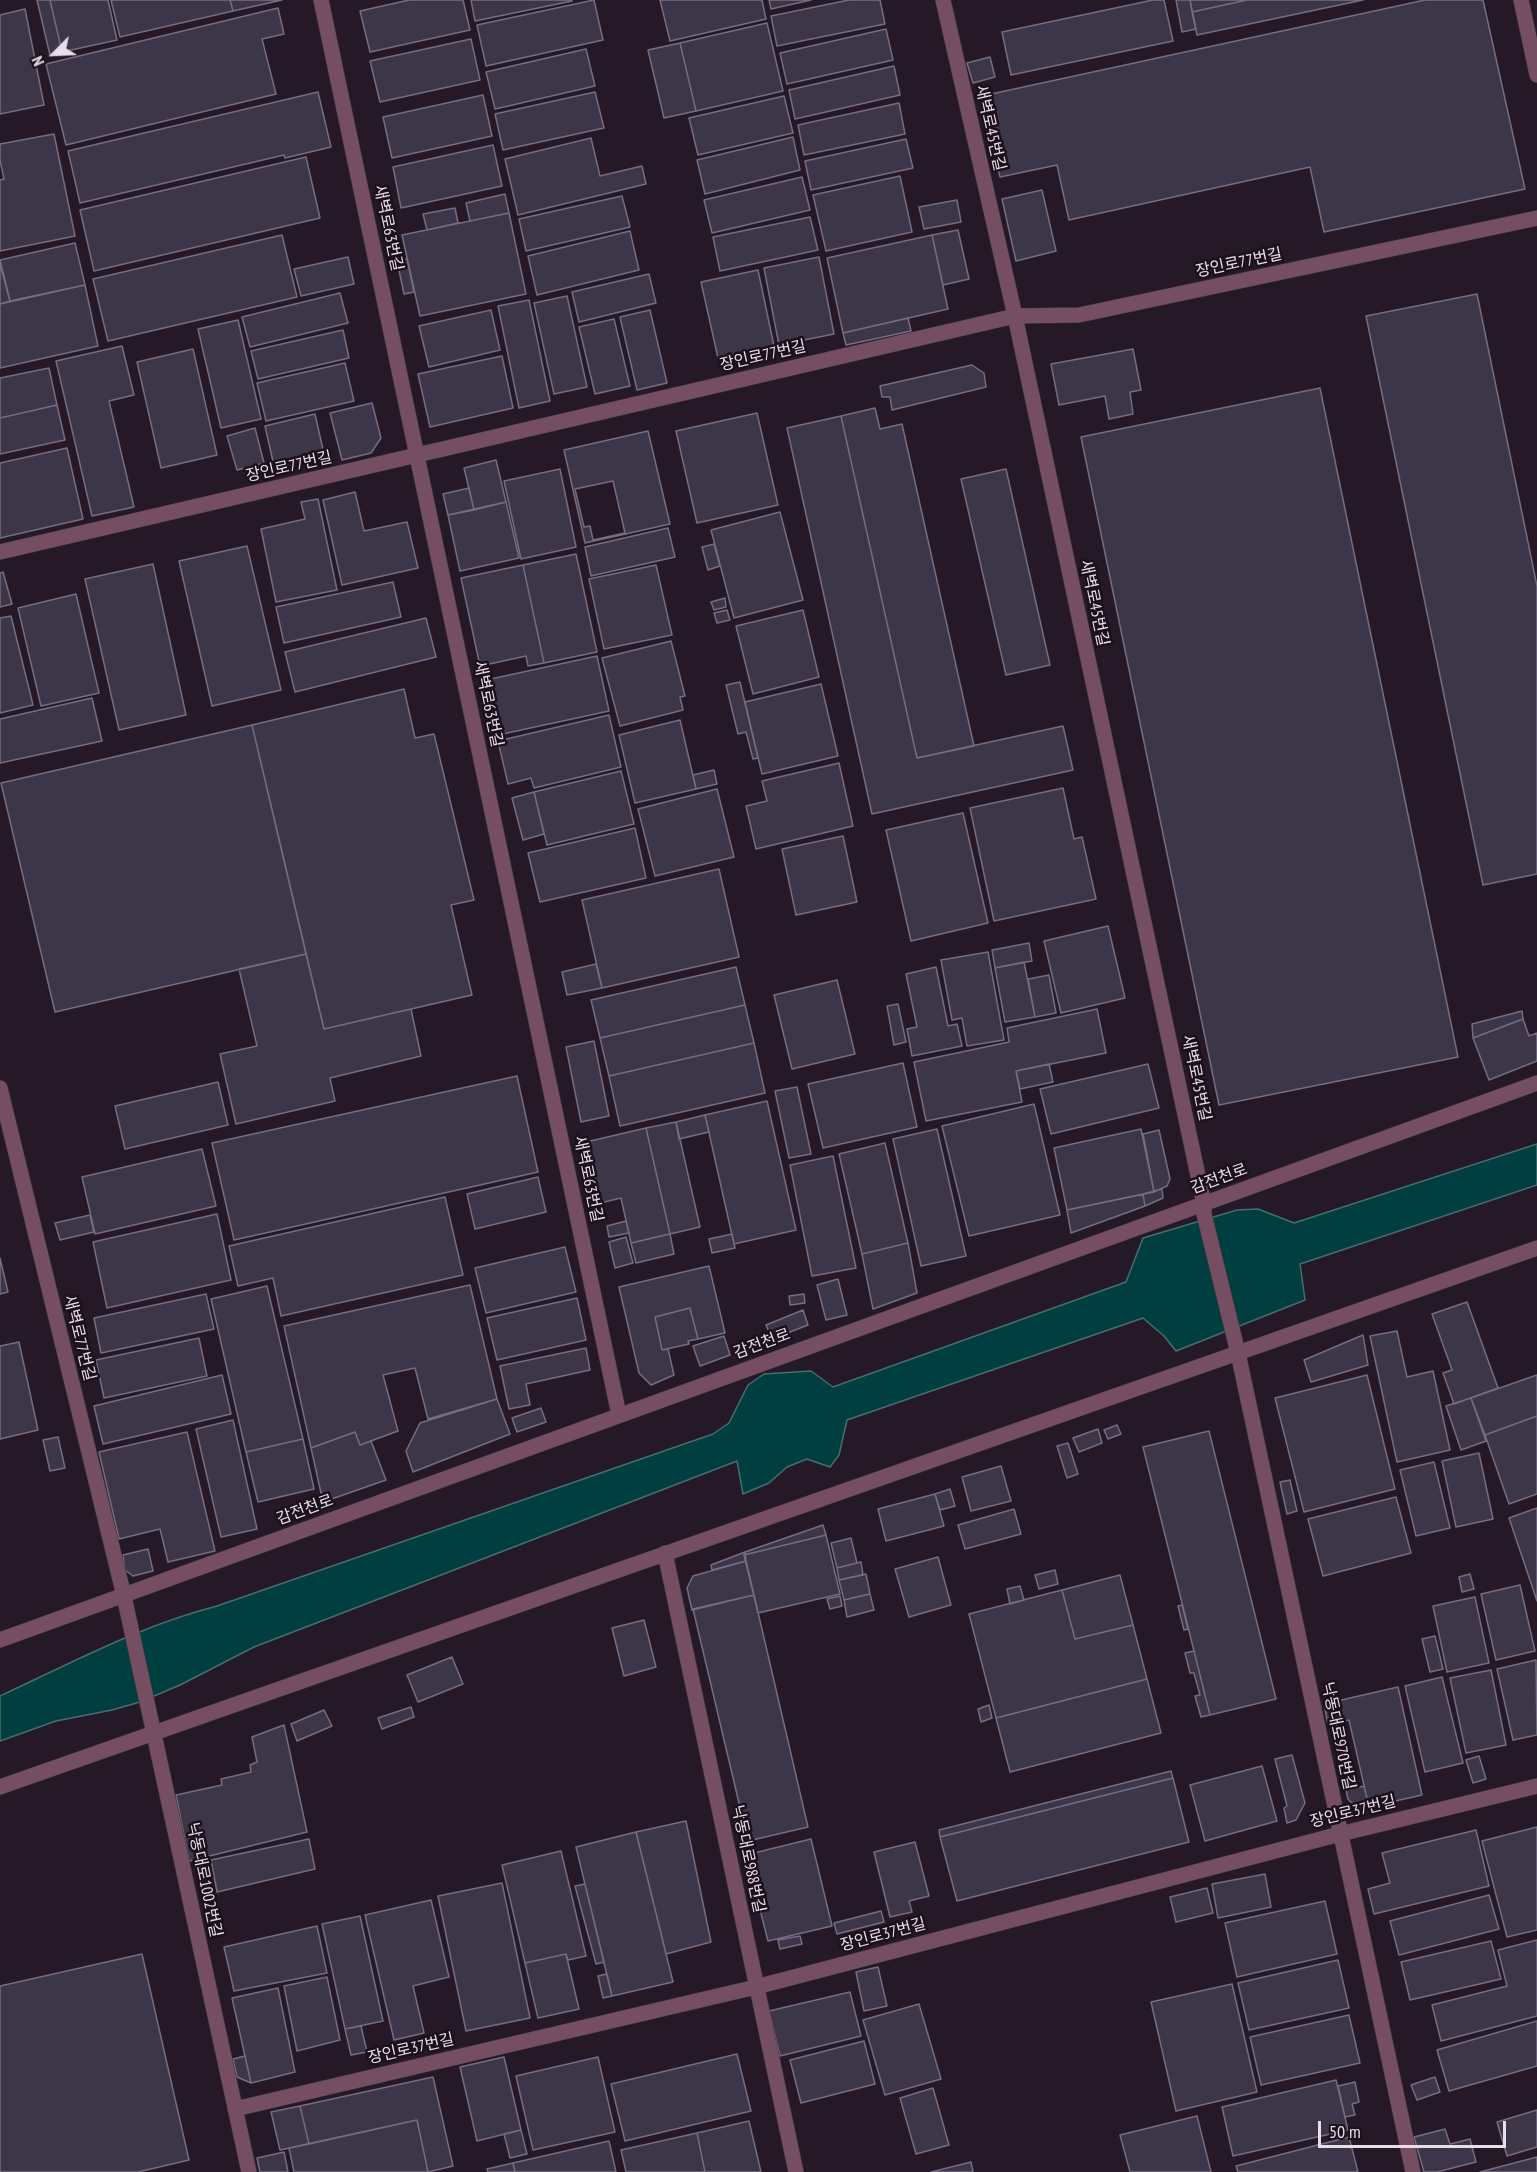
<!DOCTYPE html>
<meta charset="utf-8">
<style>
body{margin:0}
#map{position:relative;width:1537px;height:2172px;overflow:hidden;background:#261927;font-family:"PT Sans Narrow",sans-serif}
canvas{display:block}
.north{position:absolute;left:24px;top:24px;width:60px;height:60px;-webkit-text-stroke:4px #1d101d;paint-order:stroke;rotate:246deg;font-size:16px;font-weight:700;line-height:24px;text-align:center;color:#e7dee7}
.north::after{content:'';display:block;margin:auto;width:21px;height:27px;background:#e7dee7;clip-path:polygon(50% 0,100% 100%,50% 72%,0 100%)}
.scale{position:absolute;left:1318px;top:2121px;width:188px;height:27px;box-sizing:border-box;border:3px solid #e7dee7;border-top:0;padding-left:8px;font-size:18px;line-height:21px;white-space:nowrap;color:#e7dee7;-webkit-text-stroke:4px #1d101d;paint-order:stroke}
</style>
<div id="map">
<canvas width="1537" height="2172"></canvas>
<div class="north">N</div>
<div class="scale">50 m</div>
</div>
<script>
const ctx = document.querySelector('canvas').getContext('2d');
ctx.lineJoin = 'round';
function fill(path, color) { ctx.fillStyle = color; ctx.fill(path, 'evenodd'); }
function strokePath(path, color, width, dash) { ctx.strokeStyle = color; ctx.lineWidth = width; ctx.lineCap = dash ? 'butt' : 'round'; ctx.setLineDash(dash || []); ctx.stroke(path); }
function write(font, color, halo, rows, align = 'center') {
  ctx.font = font + ' "PT Sans Narrow","Noto Sans KR",sans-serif'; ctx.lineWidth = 5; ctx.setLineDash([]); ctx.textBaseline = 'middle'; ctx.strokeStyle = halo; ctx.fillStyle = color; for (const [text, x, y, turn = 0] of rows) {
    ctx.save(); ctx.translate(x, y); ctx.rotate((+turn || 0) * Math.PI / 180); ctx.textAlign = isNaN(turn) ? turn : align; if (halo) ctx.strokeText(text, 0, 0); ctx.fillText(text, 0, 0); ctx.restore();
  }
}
const water = new Path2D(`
 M1537,1144v41l-237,79 5,36 -129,51 -12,-15 -21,-18 -296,102 -8,35 -9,12 -23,-8 -20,8 -18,16 -26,11 -6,-33 -483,186 -74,38 -40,17 -28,8 -56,11 -56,20v-45c71,-33 142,-71 217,-90l496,-172 16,-11 19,-38 16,-11 47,-3 22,16 293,-105 17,-44 94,-28 21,-1 36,14z`);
fill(water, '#003e3f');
strokePath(water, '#456e71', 1.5);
const building = new Path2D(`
 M37,0h13l12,52 -12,3z
 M50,0h58l9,40 -55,12z
 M111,0h119l3,11 -113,26z
 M230,0h52l-49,11z
 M409,0h54l7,30 -100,22 -10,-41z
 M471,0h101v1l-97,20z
 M594,0l9,40 -117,26 -9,-41z
 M660,0h102l4,19 -96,22z
 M769,0h42l-40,9z
 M849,0h31l5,24 -108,22 -6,-30z
 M1153,0h11l9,41 -162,34 -9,-43z
 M1176,0h14l6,29 -14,3z
 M1190,0h57l-55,12z
 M1247,0h116l-166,35 -5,-23z
 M1425,0h58l42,189 -201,43 -14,-65 -241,53 -12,-55 -57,12 -18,-81z
 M278,8l6,26 -22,5 14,55 -210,51 -20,-81z
 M25,9l19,96 -44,9v-99z
 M767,23l16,68 -87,20 -16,-68z
 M886,29l7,31 -106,24 -7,-31z
 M471,39l9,41 -100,22 -10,-41z
 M680,43l16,68 -32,7 -16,-68z
 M586,49l9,37 -100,23 -9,-37z
 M990,57l5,20 -22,6 -6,-20z
 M894,66l6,29 -105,24 -6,-29z
 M318,92l13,55 -46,11 -1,-3 -204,48 -12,-52z
 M595,92l9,36 -101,22 -8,-36z
 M483,95l9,41 -100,22 -9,-41z
 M784,96l9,37 -95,22 -9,-37z
 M899,103l6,31 -101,21 -6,-30z
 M54,134l21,102 -75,15v-71l4,-1 -4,-19v-16z
 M793,137l7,33 -95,24 -8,-34z
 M591,138l9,38 42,-10 4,18 -128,31 -13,-56z
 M906,139l7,29 -102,22 -6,-29z
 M493,145l9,41 -101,22 -8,-41z
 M306,157l14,61 -226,53 -14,-61z
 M900,176l12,56 -86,19 -13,-56z
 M802,177l8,33 -98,23 -8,-33z
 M1042,190l14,61 -40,10 -14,-62z
 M505,194l4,19 -39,8 -4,-18z
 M622,196l8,31 -104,24 -7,-32z
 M957,200l4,22 -37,7 -5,-22z
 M455,208l3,15 -31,7 -4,-16z
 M509,213l17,81 -106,22 -18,-81z
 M810,217l8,33 -98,21 -7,-34z
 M958,230l11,49 -26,6 -11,-50z
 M630,231l9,39 -102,25 -9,-39z
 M282,235l15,62 -189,44 -15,-62z
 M932,235l16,74 -105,24 -16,-75z
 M75,243l10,42 -75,16 -10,-41z
 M348,257l6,27 -53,12 -7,-27z
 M819,257l15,77 -55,11 -15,-77z
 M407,259l7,33 -10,2 -7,-33z
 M0,264l10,37 -10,3z
 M758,270l16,76 -56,12 -17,-76z
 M649,274l7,29 -77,19 -7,-30z
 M85,285l13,61 -98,22v-64z
 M340,293l8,30 -98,24 -8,-30z
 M1477,294l60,292v288l-54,11 -117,-569z
 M567,296l20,91 -33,7 -20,-91z
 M529,300l21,101 -31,7 -21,-102z
 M491,310l9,40 -71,17 -10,-41z
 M650,310l17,73 -30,7 -17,-73z
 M908,318l3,13 -65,14 -3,-12z
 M614,319l16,67 -35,8 -16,-67z
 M238,320l23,99 -40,9 -23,-99z
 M343,330l6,28 -91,21 -7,-28z
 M122,346l12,49 -25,6 25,106 -42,9 -36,-155z
 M193,349l24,106 -56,13 -24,-106z
 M1133,349l8,41 -11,2 3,22 -24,5 -4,-23 -46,9 -8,-41z
 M502,356l11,52 -83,19 -12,-53z
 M345,363l9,38 -88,20 -9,-38z
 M972,365l12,8 2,14 -94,23 -2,-13h-8l-2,-11z
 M49,368l8,37 -57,13v-40z
 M1320,388l138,669 -239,48 -138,-668z
 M372,403l9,35 -10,15 -29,7 -12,-47z
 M57,405l8,35 -65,14v-36z
 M875,408l5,21 22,-5 72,322 -57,12 -76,-342z
 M757,413l21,92 -81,18 -21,-92z
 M315,414l9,40 -50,12 -9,-40z
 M841,416l76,342 146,-32 10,44 -201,44 -85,-386z
 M255,428l9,35 -27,7 -10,-34z
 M648,431l22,93 -85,19 -21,-93z
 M67,448l16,71 -83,19v-75z
 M496,460l10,42 -32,8 -10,-42z
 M560,469l16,78 -55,12 -17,-78z
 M1006,469l44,196 -44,10 -45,-196z
 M613,481l12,52 -32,7 -3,-14 -6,1 -9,-38z
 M469,488l5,22 -26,5 -5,-21z
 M355,492l9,39 43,-9 11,46 -76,17 -19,-85z
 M318,499l19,91 -61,12 -15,-73 44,-10 -4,-17z
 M506,502l13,56 -59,13 -12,-56z
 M780,512l23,88 -69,18 -23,-88z
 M668,528l7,29 -84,19 -6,-29z
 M714,544l6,22 -12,4 -6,-23z
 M247,546l34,144 -69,16 -33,-145z
 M576,554l21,98 -53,11 -21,-98z
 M153,564l33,151 -67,15 -34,-151z
 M523,565l21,98 -16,3 -2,-10 -46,10 -19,-88z
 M656,565l16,70 -68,14 -15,-70z
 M3,572l9,32 -12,3v-34z
 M393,582l8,35 -117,26 -8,-36z
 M76,594l23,99 -58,13 -23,-98z
 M725,598l1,9 -12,3 -3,-8z
 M727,610l3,10 -13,3 -3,-10z
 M803,610l16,67 -66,17 -17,-68z
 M11,616l22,89 -33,8v-95z
 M426,618l10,39 -141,35 -10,-40z
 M671,641l14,55 -5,1 3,13 -63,16 -18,-68z
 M597,656l12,55 -111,24 -12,-55z
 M740,682l18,76 -5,1 -7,-27 -8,2 -12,-49z
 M821,684l17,72 -76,18 -17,-72z
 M404,689l11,49 19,-4 40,166 -23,5 21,90 -148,34 -72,-304z
 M92,698l10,43 -102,22v-44z
 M609,715l12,52 -87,21 -3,-10 -23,6 -10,-43z
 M680,720l16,69 -61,14 -16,-68z
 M252,725l54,229 -251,58 -54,-229z
 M839,763l14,63 -97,23 -10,-43 21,-5 -5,-20z
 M714,770l3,14 -21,5 -3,-14z
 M621,771l13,53 -87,21 -13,-53z
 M1063,788l11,51 8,-2 14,62 -102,22 -24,-113z
 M717,789l17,68 -79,19 -17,-67z
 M534,792l10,42 -21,6 -11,-42z
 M963,813l25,110 -77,18 -25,-111z
 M635,828l11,50 -106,24 -12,-49z
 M843,836l14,66 -61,13 -14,-66z
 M719,869l20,88 -137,31 -20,-88z
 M1108,926l17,72 -64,15 -17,-72z
 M1029,943l3,18 -37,7 -3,-18z
 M988,952l16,88 -37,6 -5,-28 -10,2 -11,-60z
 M306,954l18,75 87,-20 10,47 -91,22 5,23 -99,23 -16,-70 37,-8 -18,-77z
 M1024,962l11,55 -30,5 -10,-54z
 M596,964l6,24 -35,7 -5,-23z
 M736,967l9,38 -145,33 -9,-38z
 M936,967l12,59 9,-2 5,22 -50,10 -5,-27 10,-2 -11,-53z
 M1049,975l7,38 -21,4 -7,-38z
 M837,980l18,74 -63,15 -18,-74z
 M898,1004l8,38 -12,3 -7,-39z
 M745,1005l9,38 -145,33 -9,-38z
 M1097,1009l9,44 -90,18 6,31 -96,19 -12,-59 95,-20 -2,-14z
 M1522,1011l1,8 -50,19 -1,-14z
 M1523,1019l6,17 8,-3v28l-48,19 -16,-42z
 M594,1041l15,75 -28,6 -15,-75z
 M754,1043l11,50 -145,33 -11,-50z
 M903,1063l14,64 -94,21 -15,-64z
 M1049,1064l4,18 -33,7 -4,-18z
 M1148,1064l11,44 -108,26 -11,-45z
 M517,1076l21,96 -304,68 -22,-97z
 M218,1082l10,43 -103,24 -10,-43z
 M797,1087l14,67 -22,4 -14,-67z
 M767,1101l29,129 -62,14 -29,-129z
 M1034,1104l26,111 -91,21 -27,-110z
 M705,1115l4,17 -30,7 -3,-17z
 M676,1122l24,105 -30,7 -24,-106z
 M646,1128l24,106 -39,9 -10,-45 -21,5 -14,-61z
 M937,1129l29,127 -45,10 -28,-127z
 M1141,1129l13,63 -87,18 -13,-62z
 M1159,1130l11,49 -3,7 -13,6 -11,-58z
 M885,1143l23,100 -46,11 -23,-100z
 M202,1149l14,57 -121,28 -13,-57z
 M833,1156l23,112 -44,8 -22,-111z
 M538,1177l8,35 -71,17 -8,-35z
 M1162,1189l1,9 -18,8 -2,-12z
 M1143,1194l2,12 -74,27 -4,-23z
 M445,1197l18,78 -182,41 -8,-38 -35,8 -9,-40z
 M217,1214l14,66 -124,28 -14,-66z
 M90,1215l4,17 -34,8 -5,-17z
 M626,1221l3,12 -20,4 -2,-11z
 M670,1234l4,20 -38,9 -5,-20z
 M732,1234l3,14 -23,5 -3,-14z
 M626,1237l7,26 -18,5 -6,-26z
 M908,1243l9,50 -44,16 -11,-55z
 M565,1247l11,45 -90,21 -11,-45z
 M0,1258l8,34 -8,2z
 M709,1266l16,67 -27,6 -8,-31 -35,9 7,33 6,-1 6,26 -23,10 -12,-12 -20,-86z
 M838,1279l9,36 -21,5 -9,-35z
 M470,1285l27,114 -69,20 -13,-51 -32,7 15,56 -38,14 -5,-13 -44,16 -27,-122z
 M267,1286l36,153 -57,13 -35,-153z
 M206,1294l8,35 -113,24 -7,-35z
 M804,1294l1,9 -15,2 -1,-9z
 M577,1298l9,42 -89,20 -10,-42z
 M1467,1302l31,86 -44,16 -11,-31 9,-3 -20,-56z
 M690,1308l8,31 -10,2 1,3 -27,6 -7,-33z
 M803,1310l5,15 -36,14 -6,-14z
 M1397,1331l10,46 26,-6 17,79 -53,12 -27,-126z
 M1363,1335l5,30 -57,17 -7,-22z
 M724,1336l6,19 -30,11 -7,-20z
 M199,1338l8,38 -103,22 -8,-38z
 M19,1342l19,88 -38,9v-93z
 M586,1348l4,22 -64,14 4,21 -21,4 -9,-43z
 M222,1375l9,39 -128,30 -9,-38z
 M1367,1375l28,114 -91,23 -29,-114z
 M1537,1375v41l-52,19 -14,-37z
 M1471,1398l15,43 -25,9 -15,-44z
 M497,1399l13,35 -97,38 -7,-21 14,-28z
 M541,1408l5,14 -29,10 -5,-14z
 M1537,1416v78l-28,10 -24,-69z
 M233,1420l24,109 -36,8 -25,-108z
 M1117,1425l4,9 -13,5 -4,-9z
 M1098,1429l4,14 -23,9 -6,-14z
 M1209,1431l67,268 -66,16 -67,-268z
 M187,1432l28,119 -47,11 -8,-33 -41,10 -20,-87z
 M355,1432l5,13 11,-4 15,39 -63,22 -12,-54z
 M58,1437l7,31 -15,3 -7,-31z
 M303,1439l11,50 -56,13 -12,-50z
 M1068,1443l10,31 -11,4 -10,-32z
 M1479,1453l14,66 -37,8 -14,-66z
 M1434,1462l16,66 -34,8 -16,-66z
 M1001,1466l10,35 -40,10 -9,-34z
 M1290,1480l7,31 -10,3 -7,-32z
 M950,1489l5,17 -15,4 -5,-16z
 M935,1494l9,32 -58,15 -8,-32z
 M1396,1497l15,56 -88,23 -15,-57z
 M1537,1508v93l-28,-83z
 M1014,1509l7,25 -56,15 -7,-24z
 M823,1525l3,10 -82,20 1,-3z
 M826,1535l14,59 -82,19 -14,-58z
 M851,1538l6,25 -20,5 -6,-25z
 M148,1549l5,22 -20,5 -8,-6 -2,-15z
 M745,1552l1,9 -34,9 -1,-5z
 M938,1557l13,48 -42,12 -14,-48z
 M746,1561l8,34 -62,15 -5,-22 6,-12z
 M861,1562l2,13 -24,5 -2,-12z
 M1055,1570l3,14 -19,5 -4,-14z
 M866,1574l4,20 -26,6 -5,-20z
 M1470,1574l4,15 -12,3 -3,-15z
 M1120,1575l13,50 -58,14 -13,-49z
 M1520,1585l15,66 -39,9 -15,-66z
 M1020,1586l4,14 -14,4 -3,-15z
 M1062,1590l13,49 58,-14 14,54 -151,39 -27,-104z
 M870,1594l4,16 -27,7 -3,-17z
 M754,1595l54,232 -60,14 -55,-232z
 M840,1596l2,10 -12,3 -3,-10z
 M1475,1597l14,66 -42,9 -14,-66z
 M1182,1605l6,24 -4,1 -6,-24z
 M644,1620l12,47 -32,9 -12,-48z
 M1435,1636l8,33 -13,3 -8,-33z
 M1194,1651l16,64 -9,2 -6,-21 5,-1 -6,-22h-4l-5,-20z
 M452,1657l11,27 -45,18 -11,-27z
 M1536,1660l1,75 -24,5 -16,-71z
 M1491,1670l15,75 -40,8 -16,-75z
 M1442,1677l21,86 -38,9 -20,-86z
 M1147,1679l14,54 -151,39 -14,-54z
 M1398,1687l24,108 -53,12 -20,-87 -21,5 -4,-21z
 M989,1705l3,13 -11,4 -3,-13z
 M411,1707l3,10 -32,12 -4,-11z
 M324,1710l8,16 -35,15 -6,-17z
 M284,1725l23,107 -118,29 -13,-66 46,-10 -1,-6 30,-7 -1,-7 7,-3 -5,-25z
 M1292,1755l13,48 -9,17 -9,3 -3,-15 3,-2 -12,-47z
 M1479,1756l7,23 -13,4 -7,-23z
 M1262,1766l15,55 -72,20 -15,-56z
 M1171,1771l2,7 -233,59 -1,-7z
 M1173,1778l16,64 -232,59 -17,-64z
 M1364,1786l5,21 -10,3 -11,-11 -2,-9z
 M686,1821l25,121 -45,12 -30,-122z
 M1537,1827v103l-30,7 -25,-96z
 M1476,1830l13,56 -115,28 -6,-25 22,-6 -8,-30z
 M636,1832l37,150 -61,14 -36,-149z
 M309,1839l6,30 -98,23 -6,-32z
 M811,1839l21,87 -64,15 -22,-86z
 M915,1842l14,54 -20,5 3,11 -22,5 -16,-65z
 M561,1851l25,105 -18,4 -2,-6 -41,9 -23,-98z
 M1265,1874l6,33 -53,11 -6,-34z
 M502,1883l28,135 -64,13 -28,-135z
 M585,1884l19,78 -8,2 -21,-78z
 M1207,1888l6,25 -37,9 -6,-25z
 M1489,1895l10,34 -100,26 -9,-34z
 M431,1900l18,77 -36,9 11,47 -30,7 -29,-125z
 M1325,1901l12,53 -100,23 -12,-54z
 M881,1911l3,11 -47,12 -3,-11z
 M360,1916l23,105 -38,8 -23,-105z
 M317,1926l10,47 -93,18 -10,-44z
 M800,1936l2,8 -22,5 -2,-9z
 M1537,1940v76l-96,25 -9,-36 75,-19 -9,-36z
 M1491,1941l10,38 -91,21 -9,-38z
 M142,1954l47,206 -51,12h-138v-186z
 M566,1954l13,55 -41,9 -13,-55z
 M1338,1960l11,48 -100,22 -11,-47z
 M878,1967l9,39 -23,5 -8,-39z
 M607,1974l5,22 -9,2 -5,-22z
 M327,1977l13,63 -43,11 -13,-65z
 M1232,1984l25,108 -81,19 -25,-109z
 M278,1988l17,84 -44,11 -19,-85z
 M850,1992l11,44 -81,20 -11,-45z
 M919,2004l22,75 -56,16 -22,-75z
 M1349,2015l11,48 -99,22 -11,-48z
 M1537,2021v45l-88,25 -12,-41z
 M361,2026l6,26 -16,3 -6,-26z
 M864,2041l11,43 -74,19 -11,-43z
 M737,2054l14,57 -126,30 -14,-57z
 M245,2056l6,27 -14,-6 -4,-18z
 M504,2057l17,73 -44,11 -17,-74z
 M598,2057l17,75 -82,18 -17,-74z
 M433,2077l20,89 -25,6 -11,-52 -108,24 -9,-38z
 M1435,2077l5,15 -23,8 -6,-15z
 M1336,2080l12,50 -115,26 -11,-49z
 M1355,2082l4,20 -7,2 3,11 -10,2 -7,-31z
 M933,2088l16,57 -33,9 -16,-56z
 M300,2106l9,38 -29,6 -9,-38z
 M1537,2110v37l-30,9 -10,-34z
 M1197,2116l14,56h-81l-10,-37z
 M417,2120l11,52h-134l-5,-24z
 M749,2121l12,51h-56l-8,-39z
 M1445,2129l5,15 20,-5 6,23 -39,10h-13l-10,-35z
 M521,2130l6,24 -17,4 -6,-24z
 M697,2133l8,39h-79l-5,-22z
 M1349,2137l9,35h-120l-2,-6z
 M609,2141l7,31h-101l-2,-9z
 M284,2152l4,20h-28l-3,-14z
 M1537,2157v15h-57z
 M971,2162l2,10h-42z
 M513,2163l2,9h-27l-1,-3z`);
fill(building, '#3d3648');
strokePath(building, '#756d81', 1.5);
const minor = new Path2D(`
 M321,0l298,1415
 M943,0l72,316 189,888v10l34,139 175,819
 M1521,0l16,75
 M0,552l1015,-236 64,-1 458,-97
 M0,1088l124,508 125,576
 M665,1553l131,619
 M235,2109l521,-122 584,-153 197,-48`);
const tertiary = new Path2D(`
 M0,1640l1537,-557
 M0,1787l1537,-539`);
strokePath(minor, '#413542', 16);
strokePath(tertiary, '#413542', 16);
strokePath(minor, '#754e62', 15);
strokePath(tertiary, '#754e62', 15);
write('16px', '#e7dee7', '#1d101d', [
 ["새벽로45번길",990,128,77],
 ["새벽로63번길",388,228,78],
 ["장인로77번길",1239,263,-12],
 ["장인로77번길",763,356,-13],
 ["장인로77번길",289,467,-13],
 ["새벽로45번길",1094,603,78],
 ["새벽로63번길",488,704,78],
 ["새벽로45번길",1196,1078,78],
 ["새벽로63번길",588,1179,78],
 ["감전천로",1219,1179,-20],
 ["새벽로77번길",79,1338,76],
 ["감전천로",762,1344,-20],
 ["감전천로",305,1510,-20],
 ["낙동대로970번길",1338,1736,78],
 ["장인로37번길",1353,1812,-14],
 ["낙동대로988번길",748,1859,78],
 ["낙동대로1002번길",204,1880,78],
 ["장인로37번길",883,1935,-15],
 ["장인로37번길",411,2049,-13]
]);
</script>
